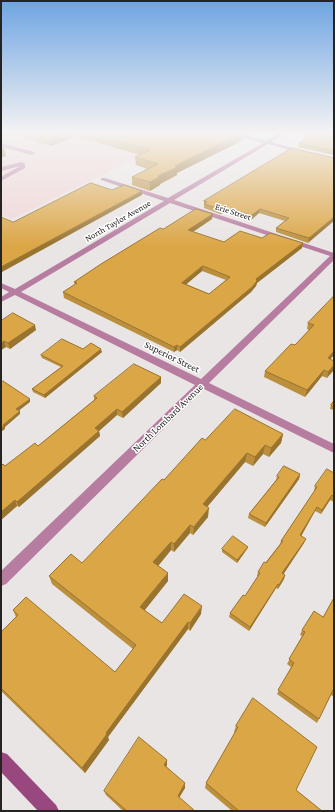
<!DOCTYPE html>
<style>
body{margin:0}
#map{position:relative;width:335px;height:812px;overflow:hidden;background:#e9e5e4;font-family:"Crimson Pro",serif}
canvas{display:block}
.frame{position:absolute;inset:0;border:2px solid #252423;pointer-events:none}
</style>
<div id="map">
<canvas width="335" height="812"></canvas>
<div class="frame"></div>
</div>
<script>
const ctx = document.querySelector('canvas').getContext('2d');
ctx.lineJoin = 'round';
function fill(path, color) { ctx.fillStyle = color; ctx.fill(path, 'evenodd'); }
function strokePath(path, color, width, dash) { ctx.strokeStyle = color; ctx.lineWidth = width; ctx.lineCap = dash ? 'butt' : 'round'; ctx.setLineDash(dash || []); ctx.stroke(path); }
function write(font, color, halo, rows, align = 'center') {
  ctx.font = font + ' "Crimson Pro",serif'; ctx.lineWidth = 3; ctx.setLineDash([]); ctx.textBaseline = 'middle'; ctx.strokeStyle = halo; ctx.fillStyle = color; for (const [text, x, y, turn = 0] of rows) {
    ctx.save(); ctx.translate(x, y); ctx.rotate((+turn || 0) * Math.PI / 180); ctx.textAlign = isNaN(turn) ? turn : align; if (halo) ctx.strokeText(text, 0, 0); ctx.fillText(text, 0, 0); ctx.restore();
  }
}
fill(new Path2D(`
 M1,132h189l-178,87 -11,-4z`), '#f0d5d5');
fill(new Path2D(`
 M224,132h9l33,9 15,-9h6l-15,10 35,10 -3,2 -36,-10 -94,56 160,53v7l-125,123 125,61v9l-130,-64 -198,195 -5,2v-15l194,-186 -180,-90 -14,7v-5l8,-5 -8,-4v-5l14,6 149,-88 -63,-21v-2h4l63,20 95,-55zM170,203l160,53 -129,123 -180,-87z
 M1,143l33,9 1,1 -3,2 -31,-8z
 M22,162l3,2v4l-24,13v-4l19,-11 -19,5v-4z`), '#b67da1');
fill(new Path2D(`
 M1,752l6,2 49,51 3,6h-21l-37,-39z`), '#99487f');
fill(new Path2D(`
 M1,132h254l-5,3 -7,-2v6l-4,2v1l-62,31v2l-17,9v1l-10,6 -18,-6v-8l15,-8 -11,-4 -1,-8 5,-2 -65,-19 -24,10 -32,-10 -18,1z
 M334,132v23l-36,-8 1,-4 6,-4 1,-3z
 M334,158l-26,85 -32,-11v-4l9,-7 -26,-8 -8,7 -25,-8 -6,2 -16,-6v-7z
 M212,219l-19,13 31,10 38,-4 41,5 -1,5 -45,35 -1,3 -5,6 -71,60 -3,-2 -3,2 -110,-54 -1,-6 12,-7 -1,-3 89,-53zM202,271l24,9 -17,14 -23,-10z
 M334,296v59l-4,4 4,2 -7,17 -5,-2 -17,21 -41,-20 1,-6 30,-26 14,-15 -2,-1 1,-6z
 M1,321l35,9 -26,19 -4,-2 -5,3z
 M83,349l19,3 -57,46 -12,-6 -1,-3 29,-22 -19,-9 -1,-3z
 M161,383l-38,35 -6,-3 -18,16 1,5 -81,71 -2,-1 -16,14 4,-54 33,-20 56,-46v-4z
 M334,401v9l-4,-1 1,-4z
 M283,434l-2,9 -12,14 -6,-3 -10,12 -8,-4 -38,45 1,10 -15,18 -3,-2 -16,19 -3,-2 -13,16 10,15 -24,29 18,13 39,-9 -11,17 -2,-2 -80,108 1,3 -24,33 -84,-82v-59l15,-15 -3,-7 102,62 18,-23 -81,-65 -3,-8 33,-13 82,-83 41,-40z
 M334,473v29l-4,-2 -9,14 -6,-3 -14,25 3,7 -21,31 2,1 -1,4 -6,10 -2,-1 -27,43 -20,-14 1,-4 15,-17 13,-20h-1l1,-4 22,-28 1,-3 33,-49v-1l1,-5z
 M300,474l-1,5 -34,48 -17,-9 1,-4 27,-34 1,-4z
 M222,549h25l-10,14 -15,-11z
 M334,598v99l-3,-2 -14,28 -40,-29 14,-27 -4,-3 15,-28 -2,-1 2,-5 21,-13z
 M253,698l43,92 26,21h-90l-27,-23 1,-5 29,-50 -1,-1 2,-6z
 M167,765l-1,1 19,22 -6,10 16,13h-72l-17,-16 -2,-4z`), '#bc8f3c');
fill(new Path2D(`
 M63,132h12v4l-24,10 -1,-8z
 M241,132h2v7l-4,2v1l-62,31v2l-17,9v1l-10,6v-9l8,-6 17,-10z
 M250,132h5l-5,3z
 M4,148l2,8 -5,2v-9z
 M142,191v4l-140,77 -1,-5z
 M226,208v4l-6,2v-5z
 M260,209l-1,4 -8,7 1,-5z
 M213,214l-1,5 -24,16v-5z
 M334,217v4l-26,22 1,-5z
 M303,243l-1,5 -45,35 -1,3 -5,6 -71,60v-5l76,-68z
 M203,266l-1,5 -20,17v-5z
 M35,325l1,5 -26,19 -2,-6z
 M4,341l2,6 -5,3v-7z
 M177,345v5l-3,2v-5z
 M101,349l1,3 -57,46 -1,-3z
 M334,351v4l-8,9 2,-6z
 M334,365v5l-7,8 1,-6z
 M324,370l-2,6 -17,21 2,-7z
 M161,377v6l-38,35 -1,-6z
 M30,399v3l-13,10 -1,-3z
 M117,409v6l-18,16 1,5 -81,71 -2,-5 78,-74z
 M20,411v3l-15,13v2l-4,3v-4l2,-3z
 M283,434l-2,9 -12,14 2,-9z
 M265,445l-2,9 -10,12 2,-9z
 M247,453l-2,9 -43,51 1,-9z
 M300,474l-1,5 -34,48 1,-4z
 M332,495l-2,5 -9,14 1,-4z
 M15,500l2,6 -16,14v-8z
 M317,507l-2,4 -16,29 1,-5z
 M209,508l-1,9 -15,18 1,-8z
 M190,525v8l-16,19v-8z
 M306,539l-2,4 -23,35 1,-5z
 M171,542v8l-17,21 -1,-9z
 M248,547l-1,2 -10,14v-3z
 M168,573v8l-27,34 -1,-8z
 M285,575l-1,4 -6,10 1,-4z
 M278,584l-2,4 -27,43 1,-4z
 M202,606l-1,8 -11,17v-8z
 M188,622v7l-80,108 1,3 -24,33 -3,-5 24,-35z
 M167,760v5l-3,5v-5z
 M185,783v5l-8,13 1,-5z`), '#997431');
const building = new Path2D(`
 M31,132h32l-13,6z
 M89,132h152l-3,2h2l-65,32 3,1 -20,9 2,1 -10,5 -18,-5 26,-13 -23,-7 15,-7z
 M312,132h22v19l-35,-8 9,-6 -2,-1z
 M292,148l42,10v59l-25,21 -33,-10 13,-10 -29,-9 -8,6 -26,-7 -6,1 -16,-5 3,-2 -3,-1z
 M91,183l21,7 12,-5 18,6 -141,76v-50l12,5z
 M196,209l17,5 -25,16 36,12 16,-11 22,7 8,-5 33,10 -47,36 1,2 -5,6 -72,60 -3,-2 -3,2 -111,-55 14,-9 -3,-1 27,-18 59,-36 3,1zM203,266l27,11 -21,17 -27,-11z
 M334,296v55l-6,7 6,3v4l-6,7 -4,-2 -17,20 -42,-19 26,-27 4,1 19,-20 -6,-2z
 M13,313l22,12 -27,18 -4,-2 -3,2v-22z
 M62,339l21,10 8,-6 10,6 -57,46 -12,-6 31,-23 -22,-11z
 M134,364l27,13 -39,35 -5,-3 -22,19 4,3 -82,71 -2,-2 -14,12v-46l2,-2 2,2 30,-23 3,3 59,-48 -3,-2z
 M3,381l27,18 -14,10 4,2 -17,14 1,1 -3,2v-45z
 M334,401v6l-3,-2z
 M235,409l48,25 -12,14 -6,-3 -10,12 -8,-4 -44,51 6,4 -15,19 -4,-2 -16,19 -3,-2 -18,20 15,11 -28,34 22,16 22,-29 18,12 -12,17 -2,-1 -82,111 1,1 -25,34 -81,-80v-56l17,-17 -5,-5 13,-13 89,75 21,-27 -87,-69 22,-22 11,9 80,-84 2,1 38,-42 3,2z
 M284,466l16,8 -34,49 -17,-9 30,-37 -2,-1z
 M327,469l7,4v24l-2,-2 -10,15 -5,-3 -17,28 6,4 -24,34 3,2 -6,10 -1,-1 -28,43 -20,-14 13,-18 2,1 15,-23 -2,-1 6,-10 2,1 17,-22h-2l36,-54 -2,-1z
 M233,536l15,11 -11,13 -15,-11z
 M334,598v93l-1,-1 -14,29 -41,-29 16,-27 -5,-4 16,-27 -3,-2 12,-19 9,6z
 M253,698l64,49 -21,43 26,21h-83l-33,-28 32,-56 -2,-1z
 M139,737l28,23 -3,5 21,18 -7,13 17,15h-68l-23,-20z`);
fill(building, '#dba646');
strokePath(building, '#997431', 1);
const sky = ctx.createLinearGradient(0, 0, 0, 246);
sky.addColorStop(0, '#6da4e2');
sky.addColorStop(0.54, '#f5f3f3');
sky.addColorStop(1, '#f5f3f300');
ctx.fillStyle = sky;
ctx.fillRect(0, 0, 335, 246);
write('9px', '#252423', '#fff', [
 ["Erie Street",233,212,18],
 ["North Taylor Avenue",118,221,-30]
]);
write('10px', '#252423', '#fff', [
 ["Superior Street",172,357,26],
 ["North Lombard Avenue",168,418,-44]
]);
</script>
